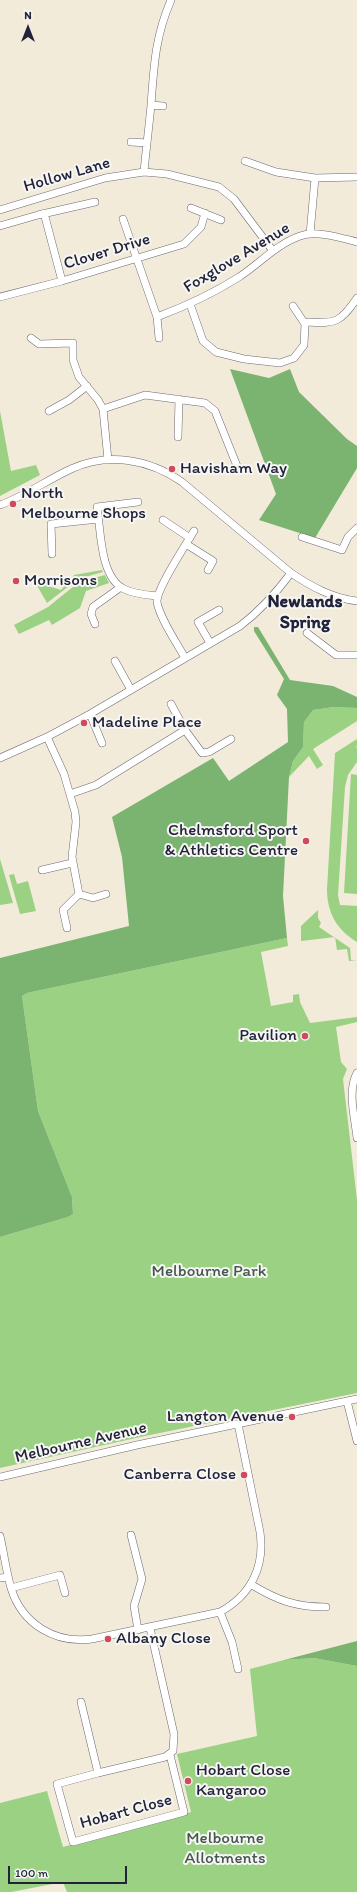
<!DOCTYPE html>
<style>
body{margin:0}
#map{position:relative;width:357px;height:1892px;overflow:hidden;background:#f3ebda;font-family:Itim,sans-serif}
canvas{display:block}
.north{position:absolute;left:8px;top:8px;width:40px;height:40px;-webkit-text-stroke:3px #f6f6f2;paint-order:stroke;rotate:0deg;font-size:11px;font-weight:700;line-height:16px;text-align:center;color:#22223b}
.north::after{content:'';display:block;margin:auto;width:14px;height:18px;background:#22223b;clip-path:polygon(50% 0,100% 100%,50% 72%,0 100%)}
.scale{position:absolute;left:8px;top:1866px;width:119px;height:18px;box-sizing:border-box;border:2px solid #22223b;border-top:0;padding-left:5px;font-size:12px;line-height:14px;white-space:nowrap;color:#22223b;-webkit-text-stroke:3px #f6f6f2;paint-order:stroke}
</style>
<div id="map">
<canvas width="357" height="1892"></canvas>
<div class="north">N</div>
<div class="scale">100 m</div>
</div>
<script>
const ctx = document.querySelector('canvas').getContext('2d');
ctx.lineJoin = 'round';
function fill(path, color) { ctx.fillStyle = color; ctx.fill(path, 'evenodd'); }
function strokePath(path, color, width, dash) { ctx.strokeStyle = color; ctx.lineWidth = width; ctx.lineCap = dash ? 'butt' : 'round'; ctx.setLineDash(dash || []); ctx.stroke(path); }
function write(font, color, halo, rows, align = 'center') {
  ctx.font = font + ' Itim,sans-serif'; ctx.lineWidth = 4; ctx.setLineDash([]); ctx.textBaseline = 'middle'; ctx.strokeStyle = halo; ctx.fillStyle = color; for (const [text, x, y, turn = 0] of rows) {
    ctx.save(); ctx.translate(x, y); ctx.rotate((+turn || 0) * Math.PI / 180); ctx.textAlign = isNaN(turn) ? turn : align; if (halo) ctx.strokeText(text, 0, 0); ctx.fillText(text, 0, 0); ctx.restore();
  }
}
fill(new Path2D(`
 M0,411l11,60 25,-6 4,10 -40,21z
 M102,570l1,2 -25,7 -31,24 -12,-21 26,8 13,-15z
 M105,575l4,8 -23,8 -6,17 -28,17 -3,-5 -30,14 -5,-9 34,-18 31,-25z
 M334,707l23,1v13l-44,28 10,16 -6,4 -8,-13 -20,21 4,-16 10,-14 1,-25 9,-12z
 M357,739v7l-2,2 2,-1v15l-9,13 -3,12 -7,108 2,10 17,1v36c-20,-12 -30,-29 -30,-53l8,-136z
 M351,774l6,1v119l-13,-1z
 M0,859l13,44 -13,2z
 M14,874l3,10 11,-3 8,30 -16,3 -11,-39z
 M318,910v8l3,5 -2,4 31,21 1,12h6l-8,1 -2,-12 -10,1 -2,-13 -34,4v-15z
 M287,938l1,8 -27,6 10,54 22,-4v-7l6,-1 1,8 10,21 47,-6v5l-21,5 5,35 6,7 -4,10 14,121v193l-212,43 -145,32v-231l68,-20 5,-3 -1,-17 -34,-86 -16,-115 5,-3z
 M314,1658l43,8v226h-290l-4,-10 -52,10h-11v-89l47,-12 16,56 128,-35 -14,-58 80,-18 -7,-67 34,-9z`), '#9ad183');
fill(new Path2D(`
 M230,369l39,9 21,-9 9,23 48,47 10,7v22l-42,70 -56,-18 17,-26z
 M254,627h4l32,53 43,6 24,11v11l-23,-1 -21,3 -9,12 -1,25 -10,14 -4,16 -6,119 4,42 -260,55 -5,3 16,115 34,86 1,17 -5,3 -68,20v-279l129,-32 -7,-69 -10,-40 101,-59 16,23 59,-39 -1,-33 -10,-14 7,-16 -30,-48z
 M357,1641v25l-43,-8 -30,2z`), '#7bb371');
const street = new Path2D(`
 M151,105l12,1
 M131,142l16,1
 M245,161l31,11 39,6 42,-1
 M144,172c2,-22 5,-45 7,-67 3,-39 4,-68 20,-105
 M191,208l30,12
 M0,210l105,-32 39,-6 23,2 52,13 15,12 39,52
 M44,213l18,68
 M123,219l34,98c29,-11 57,-24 82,-40 20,-13 38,-33 61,-41 17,-6 41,2 57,6
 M0,226l38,-11 57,-13
 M310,234l5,-56
 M0,297l62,-16 122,-37 17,-17 4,-14
 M190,304l13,37 13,11 28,7 36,4 14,-5 10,-13 1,-21 3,-2c28,2 33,0 49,-24
 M293,306l12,18
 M157,317l2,21
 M31,338l8,6 34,-1v17l6,17 19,23 5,9 5,51
 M103,409l42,-14 60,8 10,8 22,55
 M49,411l20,-11 18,-14
 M178,437l1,-38
 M138,502l-41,5c4,25 3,70 27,82 10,5 23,6 33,7
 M0,505c25,-9 47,-25 71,-36 37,-17 78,-10 111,13l109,91c21,14 41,25 66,28
 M163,520l27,18
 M302,537l40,13 6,-13 9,-9
 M186,544l27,17 -5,9
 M52,554l-1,-30 48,-5
 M95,624l-4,-10 2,-7 28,-20
 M307,633l29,22h21
 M210,643l-12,-21 21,-12
 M185,658c-8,-15 -25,-39 -28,-56 -1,-12 29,-58 37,-71
 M115,661l16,29
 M171,704l14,26
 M90,714l12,29
 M47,737l17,37 11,38 1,10 -4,35 7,37 14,4 13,-4
 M0,758l47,-21 43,-23 150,-88c20,-15 36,-33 51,-53
 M70,794l26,-9 89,-55 17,23 7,-1 22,-13
 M42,870l30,-7
 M67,928l-4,-18 16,-16
 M357,1073c-10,18 -2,45 0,65
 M347,1401l10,40
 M0,1477l137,-32 220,-46
 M131,1535l11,44 -8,27 4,24
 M0,1536c4,17 6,35 11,52 11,36 44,56 81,51l128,-27c31,-17 45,-45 40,-80l-22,-108
 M0,1578l8,-1
 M252,1585c25,15 43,22 74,22
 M11,1588l49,-13 5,18
 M220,1612l12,30 6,27
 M81,1702l17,71 -41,11 16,58 111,-30 -14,-57
 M98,1773l67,-16 8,-6 1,-17 -24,-106`);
strokePath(street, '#6b6873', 8);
strokePath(street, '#fff', 7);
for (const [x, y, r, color] of [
 [172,469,4,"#d1495b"],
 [13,504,4,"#d1495b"],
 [16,581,4,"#d1495b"],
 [84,723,4,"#d1495b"],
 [306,841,4,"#d1495b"],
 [305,1036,4,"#d1495b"],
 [292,1417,4,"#d1495b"],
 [244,1475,4,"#d1495b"],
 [108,1639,4,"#d1495b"],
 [188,1781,4,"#d1495b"]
]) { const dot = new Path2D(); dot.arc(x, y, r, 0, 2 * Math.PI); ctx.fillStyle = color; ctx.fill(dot); strokePath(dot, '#f6f6f2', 1.5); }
write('17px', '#22223b', '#f6f6f2', [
 ["Hollow Lane",67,175,-16],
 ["Clover Drive",107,252,-17],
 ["Foxglove Avenue",237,258,-31],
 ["Melbourne Avenue",81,1443,-13],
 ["Hobart Close",126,1812,-15]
]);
write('17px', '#22223b', '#f6f6f2', [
 ["Havisham Way",180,469],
 ["North",21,494],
 ["Melbourne Shops",21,514],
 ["Morrisons",24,581],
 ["Madeline Place",92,723],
 ["Chelmsford Sport",298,831,"right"],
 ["& Athletics Centre",298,851,"right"],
 ["Pavilion",297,1036,"right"],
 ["Langton Avenue",284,1417,"right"],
 ["Canberra Close",236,1475,"right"],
 ["Albany Close",116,1639],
 ["Hobart Close",196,1771],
 ["Kangaroo",196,1791]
], 'left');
write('17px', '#465751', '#f6f6f2', [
 ["Melbourne Park",209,1272],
 ["Melbourne",225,1839],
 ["Allotments",225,1859]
]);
write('bold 18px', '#22223b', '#f6f6f2', [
 ["Newlands",305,602],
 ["Spring",305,623]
]);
</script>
